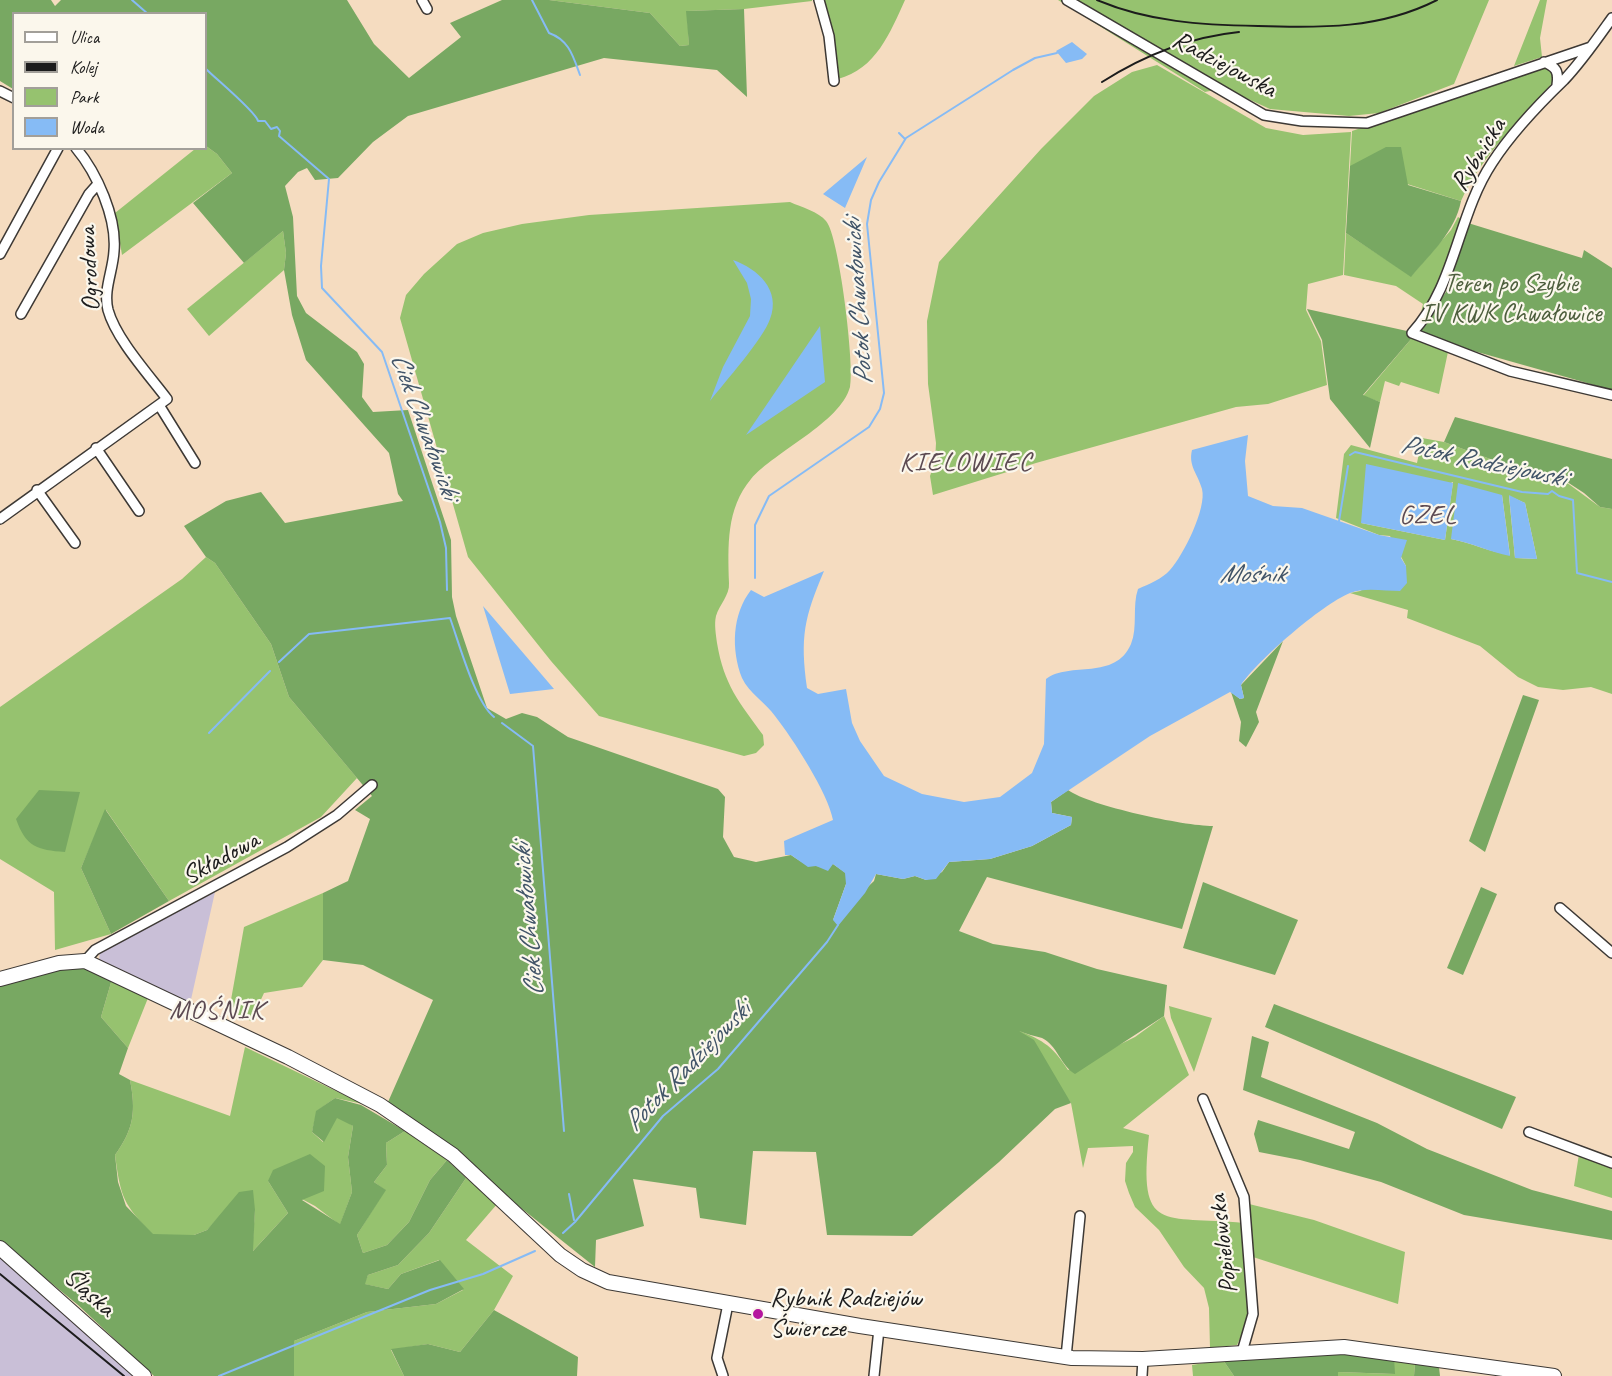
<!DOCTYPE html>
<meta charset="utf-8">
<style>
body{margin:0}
#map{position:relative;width:1612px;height:1376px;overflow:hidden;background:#f5dcc0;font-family:Caveat,sans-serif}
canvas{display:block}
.legend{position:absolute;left:12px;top:12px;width:195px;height:138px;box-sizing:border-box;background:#fbf7ec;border:2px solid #a29f99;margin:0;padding:8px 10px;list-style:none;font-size:18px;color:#1c1c1c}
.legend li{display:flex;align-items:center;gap:12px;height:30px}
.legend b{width:30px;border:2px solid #a29f99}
</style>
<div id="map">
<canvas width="1612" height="1376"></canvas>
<ul class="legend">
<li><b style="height:8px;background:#fff"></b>Ulica</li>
<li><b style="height:8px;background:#1c1c1c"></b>Kolej</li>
<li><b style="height:16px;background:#96c26f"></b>Park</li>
<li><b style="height:16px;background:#86bbf5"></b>Woda</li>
</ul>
</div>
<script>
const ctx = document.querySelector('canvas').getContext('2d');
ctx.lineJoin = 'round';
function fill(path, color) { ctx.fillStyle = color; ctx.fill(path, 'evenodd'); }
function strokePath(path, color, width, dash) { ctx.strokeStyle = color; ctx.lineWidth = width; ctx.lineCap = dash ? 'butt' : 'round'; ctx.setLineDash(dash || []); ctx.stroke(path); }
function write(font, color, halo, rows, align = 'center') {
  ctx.font = font + ' Caveat,sans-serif'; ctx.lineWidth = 4.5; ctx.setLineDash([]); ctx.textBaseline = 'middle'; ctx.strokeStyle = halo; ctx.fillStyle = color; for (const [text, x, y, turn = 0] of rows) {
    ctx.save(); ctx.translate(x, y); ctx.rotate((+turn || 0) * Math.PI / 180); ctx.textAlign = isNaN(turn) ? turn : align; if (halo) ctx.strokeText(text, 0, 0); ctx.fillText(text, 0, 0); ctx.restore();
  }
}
fill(new Path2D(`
 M215,892l-25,112 -91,-44 1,-7z
 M0,1255l138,121h-138z`), '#c9bfd7');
fill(new Path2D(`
 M549,0h263v1l-68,8 -57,2 2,34 -9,1 -30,-33z
 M824,0h81c-15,33 -29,69 -67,79z
 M1058,0h431l-35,84 -75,29 -30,3 -79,-7 -46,-21 -19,4z
 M1540,0h7l-7,38 2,19 -28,9z
 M1157,65l109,63 37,7 48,-3 -8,143 -35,9 -2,26 15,31 6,44 -59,19 -32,3 -200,56 -103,32 -3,-19 5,-14 1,-19 -8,-59 -1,-63 12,-59 102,-113 53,-53 38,-24z
 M1542,67l10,4 1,11c-32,37 -72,74 -92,119l-111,-35 2,-35z
 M206,146l11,8 15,19 -110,82 -7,-42 80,-64 11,-1z
 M790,202c11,5 29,10 36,19 13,14 29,146 24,166 -10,36 -75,64 -99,92 -25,30 -23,67 -22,104 1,12 -10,22 -13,33 -2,8 0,19 1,27 7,42 22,59 46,92l1,10 -8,8 -12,3 -145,-40 -48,-55 -83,-104 -68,-239 6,-23 18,-21 33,-30 26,-11 39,-9 67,-9z
 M1458,217l10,6c-12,42 -22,74 -49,108h-12l13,-14 3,-13 -27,-18 -52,-11 2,-42 65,43 40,-46z
 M283,231l3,22 -2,17 -75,66 -22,-27z
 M1412,338l36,14 -9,42 -38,-12 -2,4 -14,-5 -5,21 -17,-6z
 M1422,438l22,4 68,25 43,7 45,33 12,2v185l-21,-7 -28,3 -25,-3 -20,-10 -38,-31 -73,-28 1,-8 -58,-17 10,-2 46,-25 -16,-30 -11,-1 -43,-17 8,-64 7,-9 66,18zM1453,482l-8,58 -84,-17zM1502,495l8,60c-20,-3 -38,-12 -59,-16zM1509,496l16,7 12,56 -22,-1z
 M206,557l9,6 56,81 18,53 68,81 -36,39 -152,84 -63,-91 -25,58 30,66 -56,16 -1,-58 -54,-33v-152l182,-128z
 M323,893v67l-21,27 -38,6 -13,28 -22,-10 15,-84z
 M112,979l38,14 -22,55 -27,-31z
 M1169,1006l43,12 -18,54 -23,-54z
 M1164,1016l25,59 -66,53 26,7c-11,100 13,80 95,88l4,82 -1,18 -10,22 -27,3 -1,-40 -5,-20 -20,-21 -25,-37 -24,-23 -6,-14 -4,-12 1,-18 7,-11v-6l-45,2 -5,20 -12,-65 -58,-75c28,12 38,15 55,42l67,-33z
 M245,1047l118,57 -28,-6 -18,13 -5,21 11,10 13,-28 17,12 -5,31 4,35 -12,33 -25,-19 -47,-25 20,32 -36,39 3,-42 -35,6 -13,14 -13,5h-41c-30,-32 -32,-36 -38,-80 19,-26 21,-44 15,-75l100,36z
 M405,1131l42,29 -17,20 -21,42 -22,23 -24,8 -6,-18 28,-45 -11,-8 13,-17 -1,-22z
 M1579,1154l33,12v32l-38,-12z
 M466,1178l32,25 -32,37 47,36 -19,34 -34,42 -32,-8 -37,6 13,26h-110v-35l73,-29 69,-8 27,-14 -24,-30 -38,14 -13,15 -24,-5 4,-9 30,-10 31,-32z
 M1249,1204l65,16 91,32 -7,52 -145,-47z
 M1394,1357l21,6 -1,13h-76v-4l56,2z
 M1223,1360l11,16h-41l-1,-11z`), '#96c26f');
fill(new Path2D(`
 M0,0h51l4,6 6,-6h286l27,44 35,34 52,-41 -11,-14 52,-23h47l101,13 30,33 9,-1 -3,-34 58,-2 3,88 -30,-27 -113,-12 -196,58 -35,26 -35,36 -23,2 -8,-12 -9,4 -13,14 8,31 4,79 9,17 51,39 7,12 -2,33 11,15 35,-2 43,130 1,57 4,19 31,92 19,11 16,-6 15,4 31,20 150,52 7,8 -2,40 11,20 22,5 35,-7c14,10 25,14 42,9l13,9v11l-13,36 41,-39 2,-7 27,5 12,-3 11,4 16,-8 7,-10 41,-3 42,-13 39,-21 1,-8 -20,-4 -1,-11 17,-12c22,16 116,36 145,36l-31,103 -195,-52 -28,54 34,13 52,8 52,17 70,16 -3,31 -89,58c-14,-8 -18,-29 -33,-36 -7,-2 -16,-4 -23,-7l15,9 37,63 -16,6 -56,53 -87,74 -85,-1 -11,-83 -63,-1 -7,74 -46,-7 -4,-30 -63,-9 11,47 -48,14 -1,27 -207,-165 45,-102 -70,-35 -40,-5v-67l25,-12 22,-62 -15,-9 17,-14 -83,-99 -18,-53 -56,-81 -9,-6 -22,-31 42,-25 35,-9 24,31 118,-22 -5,-7 -9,-41 -83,-93 -14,-45 -8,-45 2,-17 -3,-22 -39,32 -51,-60 39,-30 -15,-19 -11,-8v-132h-192l-1,75 -13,-8z
 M1386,147h15l7,38 53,16c-6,31 -30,52 -50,76l-65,-44 4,-67z
 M1468,223l114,35 2,-8 28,18v122l-163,-46 -30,-13 27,-39z
 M1307,309l100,22 5,7 -49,57 17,7 -10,46 -40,-49 -8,-59z
 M1455,417l157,42v50l-12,-2 -16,-14 -29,-19 -43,-7 -68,-25z
 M1283,641l-27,71 3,10 -13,25 -7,-6 2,-19 -10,-30 9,7 4,-1 -3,-13z
 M1523,695l16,5 -54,152 -16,-11z
 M39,790l41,2 -15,60c-28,-2 -39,-5 -49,-33z
 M105,809l64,92 -58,33 -30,-66z
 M1203,882l95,38 -23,55 -92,-27z
 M1481,887l16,7 -34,81 -16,-7z
 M78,965l34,14 -11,38 27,31 -9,26 11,6c6,31 4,49 -15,75l3,27 8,24 27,28 41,1 13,-5 32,-38 14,-2 2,20 -2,41 35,-38 -20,-32 5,-11 37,-16 15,12 -1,25 -22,9 38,24 12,-32 -4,-35 5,-31 -16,-8 -13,24 -12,-10 4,-21 19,-13 26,7 44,26 -19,12 1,22 -13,17 12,8 -29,45 6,18 24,-8 22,-23 21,-42 17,-20 19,18 -37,55 -31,32 -30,10 -3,9 23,5 13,-15 39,-14 24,29 -28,15 -69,8 -73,29v35h-140l-76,-71 -78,-64v-256z
 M1274,1004l242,93 -14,32 -237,-102z
 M1252,1036l17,6 -8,35 116,46 50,26 105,41 80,21v29l-148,-25 -83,-33 -81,-22 -41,-8 -5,-18 4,-14 91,29 6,-17 -112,-42z
 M494,1310l84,47 -1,19h-173l-13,-27 37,-5 32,8z
 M1334,1352l60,5 1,17 -57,-2v4h-104l-11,-16z
 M1415,1363l24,4 1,9h-26z`), '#78a862');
fill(new Path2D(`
 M1072,42l15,12 -5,5 -16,4 -10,-12z
 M867,157l-22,51 -22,-14z
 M733,260c25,9 48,30 37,59 -6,19 -46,64 -60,82l13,-34 27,-51 1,-17 -4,-16z
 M820,326l5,56 -79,53z
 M1248,435l-3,26 3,35 25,10 29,2 77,27 28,5 -6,18 5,8 1,17 -7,8c-15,0 -36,-4 -50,2 -29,12 -92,67 -109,92l3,13 -4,1 -10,-7 -80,44 -99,66 1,11 20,4 -1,8 -39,21 -42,13 -41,3 -13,17 -10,1 -11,-4 -12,3 -27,-5 -11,19 -27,33 -5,-6 13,-36 -1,-11 -12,-9 -5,7 -12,-5 -8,1 -17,-12h-6l-1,-14 49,-21c-5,-27 -40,-81 -58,-104 -9,-13 -26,-23 -33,-38 -11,-28 -10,-64 9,-88l13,7 60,-26c-20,47 -24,66 -17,117l11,6 28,-5 6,34 8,18 24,35 38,18 42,8 36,-5 32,-24 12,-29 2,-65c24,-18 69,2 85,-35 7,-17 1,-38 7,-55 11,-5 24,-10 32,-19 13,-14 37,-62 32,-81 -4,-15 -14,-23 -10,-39z
 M1366,464l87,19 -8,57 -84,-17z
 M1458,483l44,12 8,61c-20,-4 -38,-13 -59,-17z
 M1509,495l16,8 12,56 -22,-1z
 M483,606l71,83 -44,5z`), '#86bbf5');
strokePath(new Path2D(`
 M132,0l16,14
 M532,0l17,33c20,7 24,23 31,42
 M206,69c10,10 50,43 52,52h7l6,8 6,-2 3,4 -1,5 50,43 -8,87 1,22 60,64 58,170 6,26 1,42
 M899,133l6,6
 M1350,455l5,-3 167,40 26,2 4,-3 7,5 14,4 4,73 35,9
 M1339,521l9,-55
 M755,578v-53l14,-29 100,-69 11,-18 4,-16 -17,-169 4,-24 8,-18 27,-44 107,-68 22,-12 22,-5
 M279,662l30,-28 141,-16c9,25 25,84 44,99
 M502,723l31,23 31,385
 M209,733l61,-62
 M569,1194l5,26
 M563,1233l12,-11 88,-106 55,-47 109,-127 11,-17
 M219,1376l211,-86 53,-16 52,-23`), '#86bbf5', 2);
const street = new Path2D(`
 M422,0l5,9
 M819,0l10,36 5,45
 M1067,0l197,115 38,6 65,2 224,-76
 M1612,18c-15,21 -30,43 -48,62 -26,25 -52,52 -72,83 -35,53 -36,122 -80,170l98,38 102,24
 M1544,62c12,5 15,9 13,23
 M0,91l14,7
 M0,254l58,-106
 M21,314l68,-120 8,-9
 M159,405l36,58
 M96,448l43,63
 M37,490l38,53
 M0,519l167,-120c-18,-24 -51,-60 -59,-89 -5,-20 5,-39 6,-59 3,-33 -17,-78 -38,-103
 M1560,908l52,45
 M85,961l10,-11 192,-103 50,-32 35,-30
 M1203,1099l41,98 9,117 -11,38
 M1529,1132l83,31
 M1066,1357l14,-141
 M723,1376l-6,-18 11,-54
 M874,1376l5,-47
 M1142,1376l1,-17`);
const secondary = new Path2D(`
 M0,979l59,-16 26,-2 203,96 92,48 73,50 107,100 22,15 26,12 252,44 212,32 71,1 201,-12 210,29
 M0,1248l144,128`);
strokePath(street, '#3d3935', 12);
strokePath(secondary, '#3d3935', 16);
strokePath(street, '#fff', 9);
strokePath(secondary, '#fff', 14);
strokePath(new Path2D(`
 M1097,0c52,22 105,25 161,26 63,2 122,3 179,-26
 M1102,82c41,-26 88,-45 137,-50
 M0,1274l124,102`), '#1c1c1c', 2);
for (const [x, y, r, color] of [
 [758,1314,6,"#b5179e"]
]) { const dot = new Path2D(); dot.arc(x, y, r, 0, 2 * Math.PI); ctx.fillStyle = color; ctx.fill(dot); strokePath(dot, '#fbf7ec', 2); }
write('26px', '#1c1c1c', '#fbf7ec', [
 ["Radziejowska",1224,65,28],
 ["Rybnicka",1479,155,-58],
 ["Ogrodowa",90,269,-93],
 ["Składowa",221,859,-29],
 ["Popielowska",1224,1244,-97],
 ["Śląska",89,1293,42]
]);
write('26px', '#4d5e3d', '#fbf7ec', [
 ["Teren po Szybie",1511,284],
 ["IV KWK Chwałowice",1511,314]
]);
write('26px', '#1c1c1c', '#fbf7ec', [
 ["Rybnik Radziejów",770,1299],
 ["Świercze",770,1329]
], 'left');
write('italic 27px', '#415468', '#fbf7ec', [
 ["Potok Chwałowicki",859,302,-94],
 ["Ciek Chwałowicki",424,426,70],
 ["Potok Radziejowski",1483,462,12],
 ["Mośnik",1252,575],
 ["Ciek Chwałowicki",529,920,-95],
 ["Potok Radziejowski",688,1067,-46]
]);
ctx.letterSpacing = '1.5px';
write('27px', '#5c4a52', '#fbf7ec', [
 ["KIELOWIEC",966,463],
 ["GZEL",1428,516],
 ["MOŚNIK",217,1011]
]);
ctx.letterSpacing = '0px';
</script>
